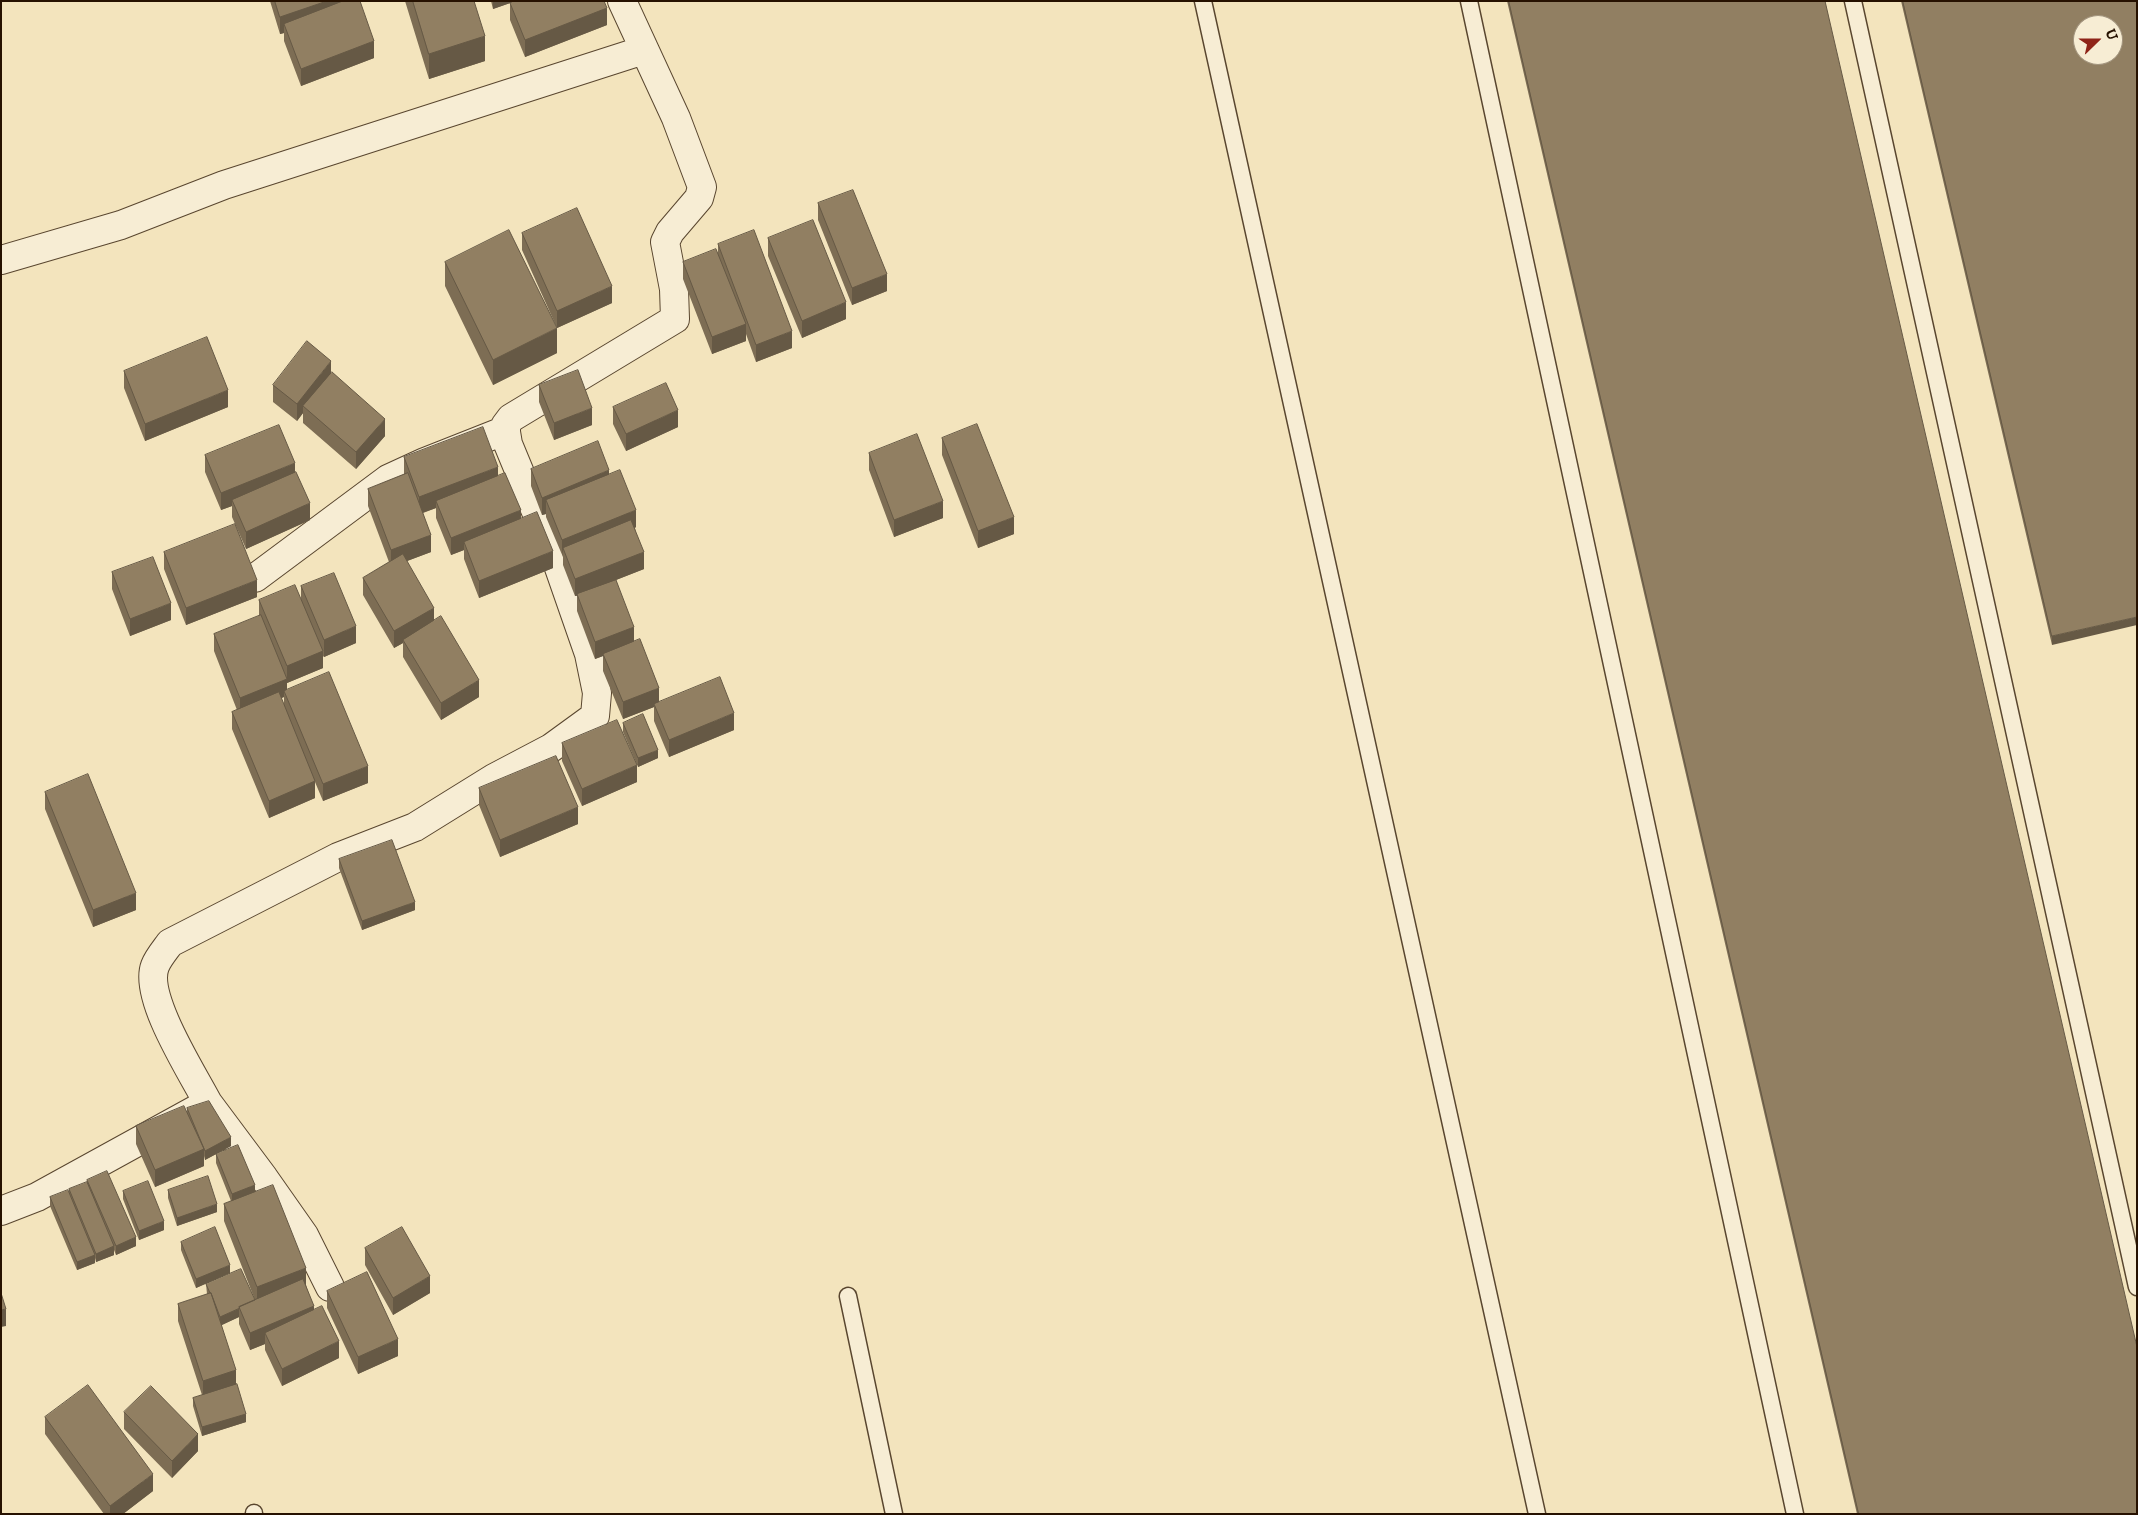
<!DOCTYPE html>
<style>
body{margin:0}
#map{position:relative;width:2138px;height:1515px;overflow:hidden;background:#f3e4bd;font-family:"IM FELL DW Pica",serif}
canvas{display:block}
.frame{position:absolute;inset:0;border:2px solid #261100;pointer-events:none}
.north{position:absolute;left:2073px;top:15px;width:50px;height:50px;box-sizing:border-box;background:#f7edd4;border:1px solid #a3957f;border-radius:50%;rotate:68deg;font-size:14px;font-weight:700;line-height:20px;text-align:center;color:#261100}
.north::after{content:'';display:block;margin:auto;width:18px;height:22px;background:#8f2418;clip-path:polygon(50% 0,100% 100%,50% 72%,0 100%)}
</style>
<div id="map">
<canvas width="2138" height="1515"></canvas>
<div class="frame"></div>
<div class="north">U</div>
</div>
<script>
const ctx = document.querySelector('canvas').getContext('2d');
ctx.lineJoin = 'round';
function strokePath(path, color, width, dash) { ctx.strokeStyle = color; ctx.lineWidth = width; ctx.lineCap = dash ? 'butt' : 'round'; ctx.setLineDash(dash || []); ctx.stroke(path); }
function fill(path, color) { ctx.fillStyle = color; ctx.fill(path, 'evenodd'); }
const service = new Path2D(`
 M1203,1l334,1513
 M1469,1l326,1513
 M1853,1l284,1286
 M848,1296l46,218
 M254,1513v1`);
const minor = new Path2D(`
 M1,260l120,-35 103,-40 420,-135
 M255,578l133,-99 37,-17 81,-32
 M208,1103l56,75 40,57 26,52
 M1,1211l36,-14 171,-94c-15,-29 -65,-106 -53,-137 3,-8 10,-16 15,-23l168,-86 77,-30 79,-49 57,-30 44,-32 2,-23 -8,-39 -31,-89 -50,-121 -3,-18 6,-8 164,-99 -1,-30 -9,-47 5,-10 29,-34 3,-11 -26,-69 -54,-117`);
strokePath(service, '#59462f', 19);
strokePath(minor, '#59462f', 30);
strokePath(service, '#f7edd4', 16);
strokePath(minor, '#f7edd4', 28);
fill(new Path2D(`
 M270,1h90l14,57 -73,28 -17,-45v-8l-4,1z
 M405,1h69l11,60 -56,18z
 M491,1h113l3,24 -82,32 -15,-37v-17l-17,6z
 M1507,1h318l312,1513h-280z
 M1901,1h236l-85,644z
 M818,203l69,88 -35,14 -34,-85z
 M522,233l90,70 -55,25 -35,-78z
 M768,238l78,81 -44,19 -34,-82z
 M718,244l74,104 -36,14 -10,-28v7l-34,13 -29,-75v-17l35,-9z
 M445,262l112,91 -64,32 -48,-99z
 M124,371l104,36 -83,34 -21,-53z
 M331,373l54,63 -29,33 -53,-46v-10l-6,8 -24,-19v-17z
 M539,385l53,40 -38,15 -15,-38z
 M613,407l65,20 -52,24 -13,-27z
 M942,438l72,96 -36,14 -36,-93z
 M869,453l74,65 -49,19 -25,-67z
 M205,455l90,17 15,48 -64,29 -14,-32v-11l-11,4 -16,-38z
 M404,457l94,19 23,43 32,49 -74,30 -15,-39v-9l-13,5 -15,-37v-10l-13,5 8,39 -24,9 27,60 45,76 -38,23 -38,-63v-14l-9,5 -31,-53v-17l26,-16 -21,-56v-17l36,-15z
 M531,469l78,5 27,53 -1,1 9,41 -28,11 18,61 25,61 75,28 -65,27 -15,-36v-14l-31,12 -20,-48v-15l-8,3 -18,-48v-15h-2l-12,-31v-8l-17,-40v-3l-4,1 -11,-29z
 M164,552l93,45 -71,28 -22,-56z
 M112,572l59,48 -41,16 -18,-47z
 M301,586l55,57 -32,14 -1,-1v12l-36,15v7l81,93 -45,18 -8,-19v16l-46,20 -37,-89v-17l5,-2 -23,-59v-17l45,-18v-16l42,-1zM284,697v9l-3,-8z
 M623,723l35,35 -20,9 -15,-35z
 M562,743l75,39 -55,24 -20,-45z
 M479,788l99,36 -78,33 -21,-52z
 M45,792l91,118 -43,17 -48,-118z
 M339,859l76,51 -53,20 -23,-62z
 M187,1108l44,38 -26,14 -1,-4v10l-49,21 -19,-43v-18l51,-14z
 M216,1154l39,38 51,93 8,25 25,48 -57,28 -17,-36v-6l-15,6 -11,-26v-7l-18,8 25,97 -44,14 -9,-30v-8l9,-3 -24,-74v-17l29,-10 -1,-10 49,16 -31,-79v-17l7,-3 -15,-38z
 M87,1180l49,66 -20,9 -2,-5v5l-18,7 -1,-4v5l-18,7 -27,-64v-9l19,-5v-3l18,-6z
 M168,1190l49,22 -40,14 -9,-28z
 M123,1191l41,39 -25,10 -16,-41z
 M181,1242l49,31 -34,15 -15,-38z
 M365,1248l65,45 -37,22 -28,-50z
 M327,1291l71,65 -40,18 -31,-66z
 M124,1412l74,39 -26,27 -48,-49z
 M45,1417l108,74 -30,23h-19l-59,-80z`), '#7d6d54');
fill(new Path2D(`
 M327,1h29l-72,23v9l-4,1v-17z
 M493,1h23l-23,8z
 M607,8v17l-82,32v-17z
 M485,36v25l-56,18v-25z
 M374,41v17l-73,28v-17z
 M887,274v17l-35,14v-17z
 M612,286v17l-55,25v-17z
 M846,302v17l-44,19v-17z
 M746,324v17l-34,13v-17z
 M557,328v25l-64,32v-25z
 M792,331v17l-36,14v-17z
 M331,361v17l-28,28v7l-6,8v-17z
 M228,390v17l-83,34v-17z
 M592,408v17l-38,15v-17z
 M678,410v17l-52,24v-17z
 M385,419v17l-29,33v-17z
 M295,463v17l-63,20v6l-11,4v-17z
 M498,467v17l-62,17v7l-17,6v-17z
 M609,470v17l-63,13v14l-4,1v-17z
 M943,501v17l-49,19v-17z
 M310,503v17l-64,29v-17z
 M521,510v17l-57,15v8l-13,5v-17z
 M636,510v17l-70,28 -3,-7 -1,9v-17z
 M1014,517v17l-36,14v-17z
 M431,535v17l-40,15v-17z
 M553,551v17l-74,30v-17z
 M644,552v17l-69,27v-17z
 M257,580v17l-71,28v-17z
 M171,603v17l-41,16v-17z
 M434,608v17l-31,15v3l-9,5v-17z
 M2137,617v8l-85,20v-9z
 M356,626v17l-32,14v-17z
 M634,627v17l-31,10v2l-8,3v-17z
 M323,651v17l-36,15v13l-3,-5v6l-44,18v-17l47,-19v-13z
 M479,680v17l-38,23v-17z
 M659,688v17l-5,-1v3l-31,12v-17z
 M734,713v17l-65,27v-17z
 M658,750v8l-20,9v-9z
 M637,765v17l-55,24v-17z
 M368,766v17l-45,18v-17z
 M315,781v17l-46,20v-17z
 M578,807v17l-78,33v-17z
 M136,893v17l-43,17v-17z
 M415,902v8l-53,20v-9z
 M231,1137v9l-26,14v-9z
 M204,1149v17l-49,21v-17z
 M255,1185v9l-23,9v-9z
 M217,1204v8l-40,14v-8z
 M164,1221v9l-25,10v-9z
 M136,1237v9l-20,9v-9z
 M114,1246v9l-18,7v-8z
 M95,1255v8l-18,7v-8z
 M230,1265v8l-34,15v-9z
 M306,1268v17l-49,19v-17z
 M430,1276v17l-37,22v-17z
 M314,1306v17l-49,10v11l-15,6v-17z
 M6,1309v17l-5,1v-17z
 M239,1309v8l-19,9v-9z
 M398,1339v17l-40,18v-17z
 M339,1341v17l-57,28v-17z
 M236,1370v17l-33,11v-17z
 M246,1414v8l-44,14v-9z
 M198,1434v17l-26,27v-17z
 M153,1474v17l-30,23h-13v-8z`), '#665945');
const building = new Path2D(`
 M275,1h52l-47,16z
 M343,1h17l14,40 -73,28 -17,-45z
 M413,1h61l11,35 -56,18z
 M514,1h90l3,7 -82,32 -15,-37z
 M1509,1h316l312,1346v167h-278z
 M1903,1h234v616l-85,19zM2083,25h30v30h-30z
 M853,190l34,84 -35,14 -34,-85z
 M577,208l35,78 -55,25 -35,-78z
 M813,220l33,82 -44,19 -34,-83z
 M509,230l48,98 -64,32 -48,-98z
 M754,230l38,101 -36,14 -38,-101z
 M716,249l30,75 -34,13 -29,-75z
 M207,337l21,53 -83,34 -21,-53z
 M307,341l24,20 -34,43 -24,-19z
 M578,370l14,38 -38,15 -15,-38z
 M332,372l53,47 -29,33 -53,-46z
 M666,383l12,27 -52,24 -13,-27z
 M977,424l37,93 -36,14 -36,-93z
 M279,425l16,38 -74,30 -16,-38z
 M483,427l15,40 -79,30 -15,-40z
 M917,434l26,67 -49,19 -25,-67z
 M598,441l11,29 -67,28 -11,-29z
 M620,470l16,40 -74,30 -16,-40z
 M296,472l14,31 -64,29 -14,-32z
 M408,473l23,62 -40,15 -23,-61z
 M505,473l16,37 -70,28 -15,-37z
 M537,512l16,39 -74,30 -15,-39z
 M631,520l13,32 -69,27 -12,-31z
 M235,524l22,56 -71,28 -22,-56z
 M403,554l31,54 -40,23 -31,-53z
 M153,557l18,46 -41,16 -18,-47z
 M334,573l22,53 -32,14 -23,-54z
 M616,580l18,47 -39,15 -18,-48z
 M295,585l28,66 -36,15 -28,-66z
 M261,615l26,64 -47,19 -26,-64z
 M441,616l38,64 -38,23 -38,-63z
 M640,639l19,49 -36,14 -20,-48z
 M329,672l39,94 -45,18 -39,-93z
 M720,677l14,36 -65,27 -15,-36z
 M279,692l36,89 -46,20 -37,-89z
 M643,714l15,36 -20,8 -15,-35z
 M617,720l20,45 -55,24 -20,-46z
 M556,756l22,51 -78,33 -21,-52z
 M88,774l48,119 -43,17 -48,-118z
 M392,840l23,62 -53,19 -23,-62z
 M209,1101l22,36 -26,14 -18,-43z
 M184,1106l20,43 -49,21 -19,-44z
 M238,1145l17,40 -23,9 -16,-40z
 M107,1171l29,66 -20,9 -29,-66z
 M208,1176l9,28 -40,14 -9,-28z
 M148,1181l16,40 -25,10 -16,-40z
 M87,1182l27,64 -18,8 -27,-65z
 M273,1185l33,83 -49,19 -33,-83z
 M68,1190l27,65 -18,7 -27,-65z
 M215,1227l15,38 -34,14 -15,-37z
 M402,1227l28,49 -37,22 -28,-50z
 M241,1269l14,31 -16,7 1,1 -20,9 -9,-24h-1l-4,-9z
 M367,1272l31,67 -40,18 -31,-66z
 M303,1279l11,27 -64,27 -11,-26z
 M1,1293l5,16 -5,1z
 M211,1293l25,77 -33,11 -25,-77z
 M322,1306l17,35 -57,28 -17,-36z
 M237,1384l9,30 -44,13 -9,-29z
 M88,1385l65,89 -43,32 -65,-89z
 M151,1386l47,48 -26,27 -48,-49z`);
fill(building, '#917f62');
strokePath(building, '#665945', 1);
</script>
